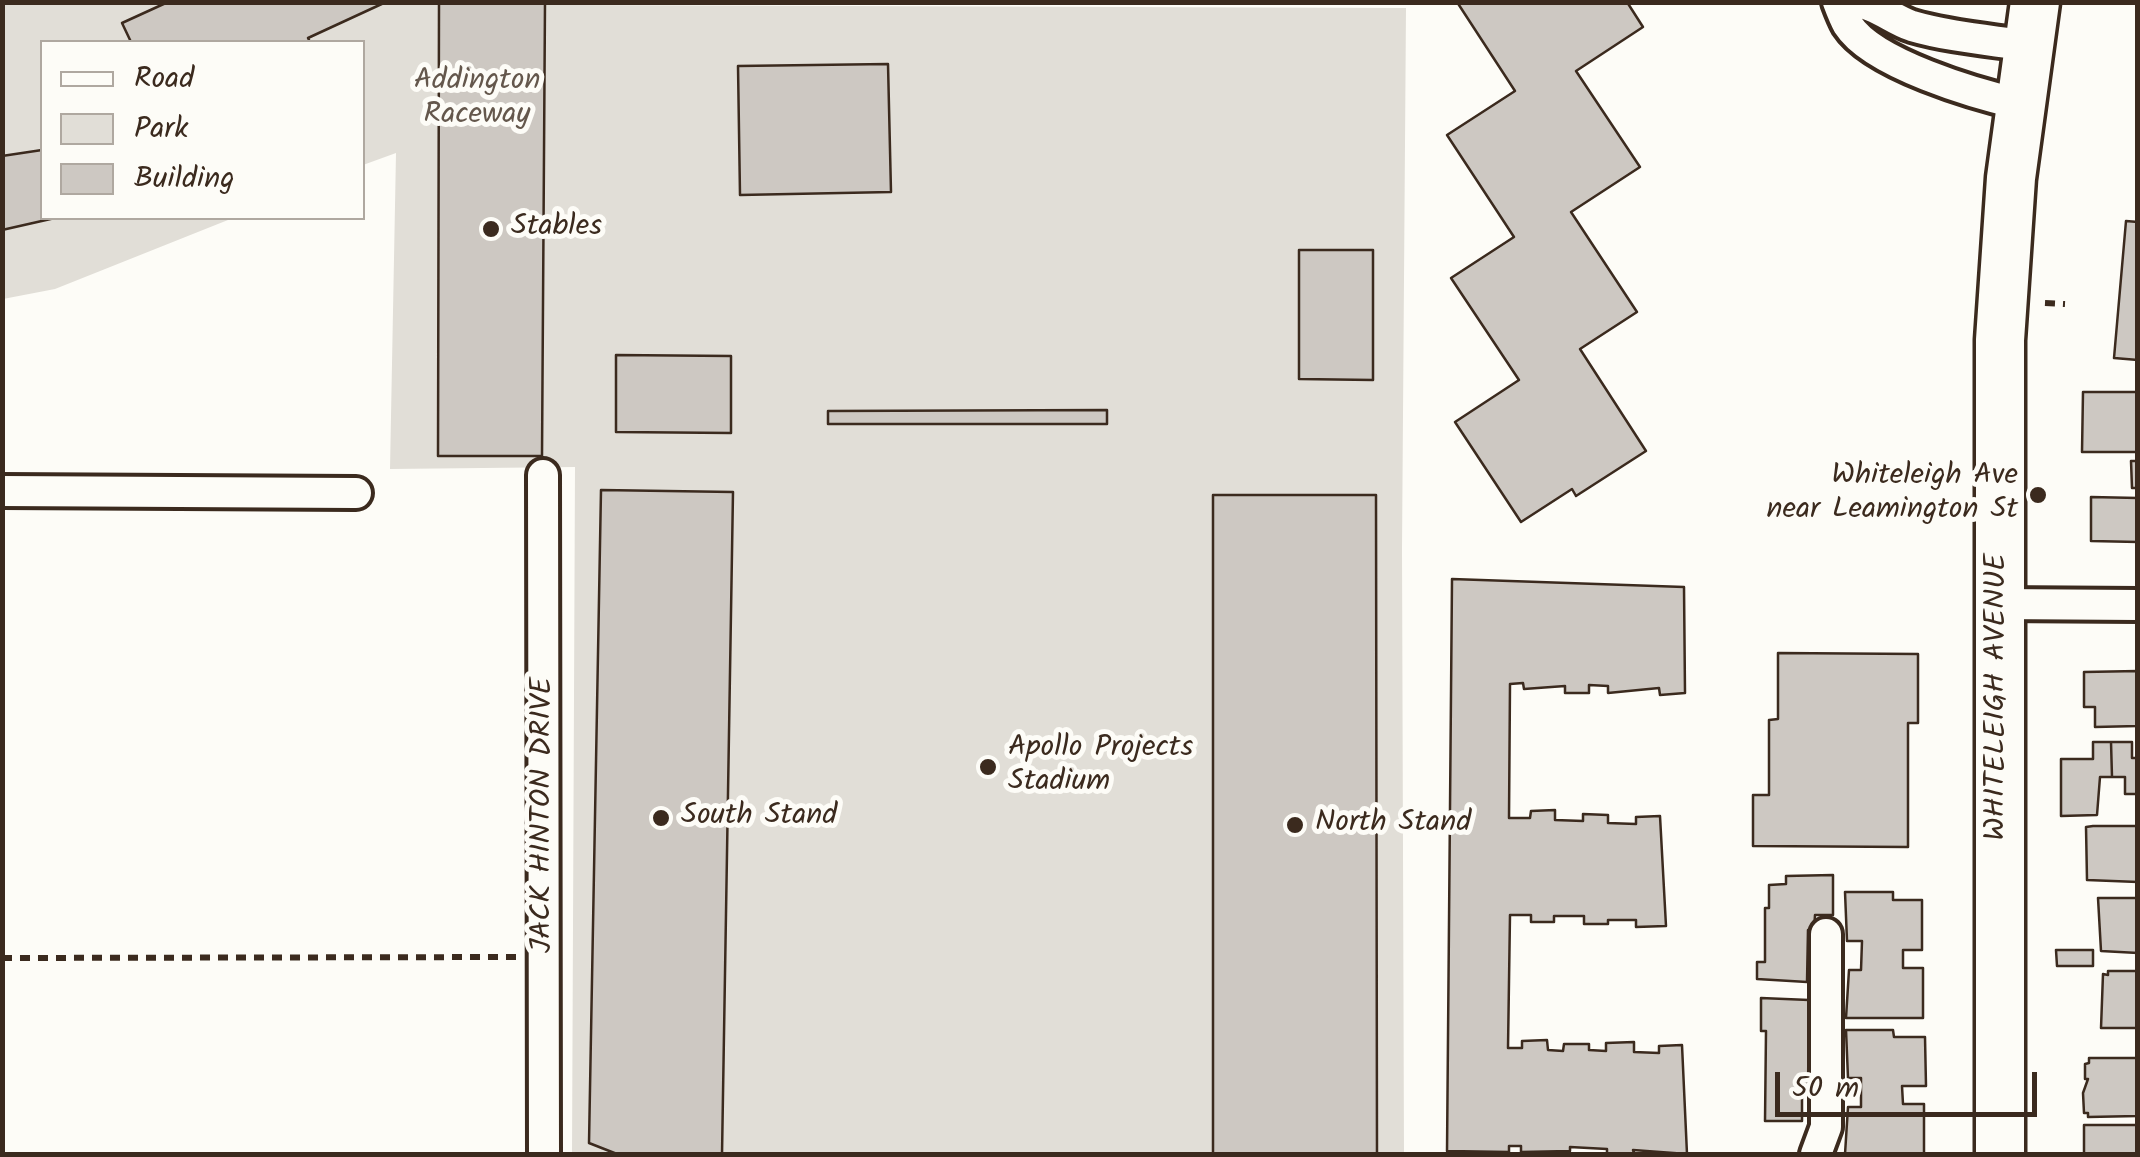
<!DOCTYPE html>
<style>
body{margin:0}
#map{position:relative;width:2140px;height:1157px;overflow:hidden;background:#fdfcf7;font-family:Kalam,sans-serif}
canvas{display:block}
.frame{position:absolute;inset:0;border:5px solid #3b2a1e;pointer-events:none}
.legend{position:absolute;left:40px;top:40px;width:325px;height:180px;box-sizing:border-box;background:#fdfcf7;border:2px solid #afa8a0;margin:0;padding:12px 18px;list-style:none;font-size:30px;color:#3b2a1e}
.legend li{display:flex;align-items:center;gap:20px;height:50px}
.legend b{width:50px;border:2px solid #afa8a0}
.scale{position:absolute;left:1775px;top:1072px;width:262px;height:45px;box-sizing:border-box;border:5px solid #3b2a1e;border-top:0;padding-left:12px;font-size:30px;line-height:35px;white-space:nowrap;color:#3b2a1e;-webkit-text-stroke:8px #fdfcf7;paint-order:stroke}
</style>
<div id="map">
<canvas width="2140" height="1157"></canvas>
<div class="frame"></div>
<ul class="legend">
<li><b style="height:12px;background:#fdfcf7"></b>Road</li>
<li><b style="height:28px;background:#e1ded7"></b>Park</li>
<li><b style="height:28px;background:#cdc8c2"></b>Building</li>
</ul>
<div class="scale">50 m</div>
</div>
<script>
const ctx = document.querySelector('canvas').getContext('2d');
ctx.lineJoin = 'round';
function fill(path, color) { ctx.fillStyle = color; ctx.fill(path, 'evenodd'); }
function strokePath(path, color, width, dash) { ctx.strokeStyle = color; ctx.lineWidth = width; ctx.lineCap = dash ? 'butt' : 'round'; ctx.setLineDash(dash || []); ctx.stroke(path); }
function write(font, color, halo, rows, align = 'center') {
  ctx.font = font + ' Kalam,sans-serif'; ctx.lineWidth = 10; ctx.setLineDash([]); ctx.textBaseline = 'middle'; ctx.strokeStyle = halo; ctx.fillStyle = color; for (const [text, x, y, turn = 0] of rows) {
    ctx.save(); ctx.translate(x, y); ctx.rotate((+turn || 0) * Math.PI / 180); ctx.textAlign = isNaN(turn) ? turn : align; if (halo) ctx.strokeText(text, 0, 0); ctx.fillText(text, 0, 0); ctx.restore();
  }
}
fill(new Path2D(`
 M567,2l1,3 838,3 -4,541 2,605h-832l3,-687 -185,2 6,-316 -33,12 -1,-123h-320v176h191l-178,71 -52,10v-296z`), '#e1ded7');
const building = new Path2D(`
 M168,2h218l-78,36 2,4h-179l-9,-19z
 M439,2h106l-3,454h-104z
 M1457,2h170l16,25 -67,44 64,96 -69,45 66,100 -57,37 66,102 -70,45 -4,-7 -51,33 -66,-100 64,-42 -68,-102 63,-41 -67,-102 68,-44z
 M888,64l3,128 -151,3 -2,-129z
 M42,150v68h13l-53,12v-74z
 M2126,221l12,1v138l-24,-2z
 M1299,250h74v130l-74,-1z
 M616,355l115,1v77l-115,-1z
 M2083,392h55v60h-56z
 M1107,410v14h-279v-13z
 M2131,461h7v27h-6z
 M601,490l132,2 -11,662h-105l-28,-11z
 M1213,495h163l1,659h-164z
 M2091,497l47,1v44l-47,-1z
 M1452,579l232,8 1,106 -25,2 -1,-7 -51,5v-7l-19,-1v8h-24v-7l-41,3 -1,-6 -13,1 -1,134h21l1,-7 24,-1v10l28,1v-7l25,1v8l28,1v-7l24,-1 6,110 -30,1v-7h-28v4h-24v-8h-30v6h-23v-7h-21l-2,133h14v-7l25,-1 1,10 15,1 1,-7h25v6l17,1v-8l28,-1v10l25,1v-7l23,-1 5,109 -54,-4 1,3 -27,1v-5l-37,-2v4l-49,1v-6h-12v6l-62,-1z
 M1778,653l140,1v69h-10v124l-155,-1v-51h16v-75l9,-1z
 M2138,671v55l-43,1v-20h-11v-35z
 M2093,742h18l1,35h-12l-3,38 -36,1v-57h32z
 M2111,742h21v16h6v36h-13v-17h-13z
 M2093,826h45v56l-51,-2 -1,-53z
 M1833,875v40h-18l-1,15h-6l-1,52 -50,-3v-17h8v-54h4v-23l17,-1v-8z
 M1845,892h48v8h29v50h-19v18h20v50h-77l3,-48h12l1,-29h-15z
 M2098,898h40v55l-37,-2z
 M2056,950h37v16h-36z
 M2108,971h30v57h-37l2,-54 5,1z
 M1761,998l48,2 -1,89h-6v32h-37l1,-90h-5z
 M1846,1030h47l1,7h31l1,49h-24l1,18h21v49l-79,1 3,-47h13v-29h-13z
 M2089,1058h49v58l-50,1v-4h-4l-1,-20 5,-14h-3v-15l4,-1z
 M2084,1125h54v29h-54z`);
fill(building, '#cdc8c2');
strokePath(building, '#3b2a1e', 2.5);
const street = new Path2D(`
 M1838,2c3,8 6,16 10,23 25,39 128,69 172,79
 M1855,2c20,1 38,18 57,24 38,11 78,14 117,20
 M543,475l1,679
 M2,491l354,2
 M1998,604l140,1
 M1816,1154l10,-27v-193`);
const primary = new Path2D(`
 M2000,1154v-814l11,-162 24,-176`);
strokePath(street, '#3b2a1e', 38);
strokePath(primary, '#3b2a1e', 55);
strokePath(new Path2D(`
 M2045,303l20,1
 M2,958l514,-1`), '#3b2a1e', 6, [10, 8]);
strokePath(street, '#fdfcf7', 30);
strokePath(primary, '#fdfcf7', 48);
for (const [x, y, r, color] of [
 [491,229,10,"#3b2a1e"],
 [2038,495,10,"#3b2a1e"],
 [988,767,10,"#3b2a1e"],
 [661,818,10,"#3b2a1e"],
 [1295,825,10,"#3b2a1e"]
]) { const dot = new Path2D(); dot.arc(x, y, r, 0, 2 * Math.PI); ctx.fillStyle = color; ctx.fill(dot); strokePath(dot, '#fdfcf7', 4); }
write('30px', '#64574c', '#fdfcf7', [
 ["Addington",477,83],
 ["Raceway",477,117]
]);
write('30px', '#3b2a1e', '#fdfcf7', [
 ["Stables",511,229],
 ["Whiteleigh Ave",2018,478,"right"],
 ["near Leamington St",2018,512,"right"],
 ["Apollo Projects",1008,750],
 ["Stadium",1008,784],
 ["South Stand",681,818],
 ["North Stand",1315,825]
], 'left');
write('30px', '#3b2a1e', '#fdfcf7', [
 ["WHITELEIGH AVENUE",1999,697,-90],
 ["JACK HINTON DRIVE",545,815,-90]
]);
</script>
